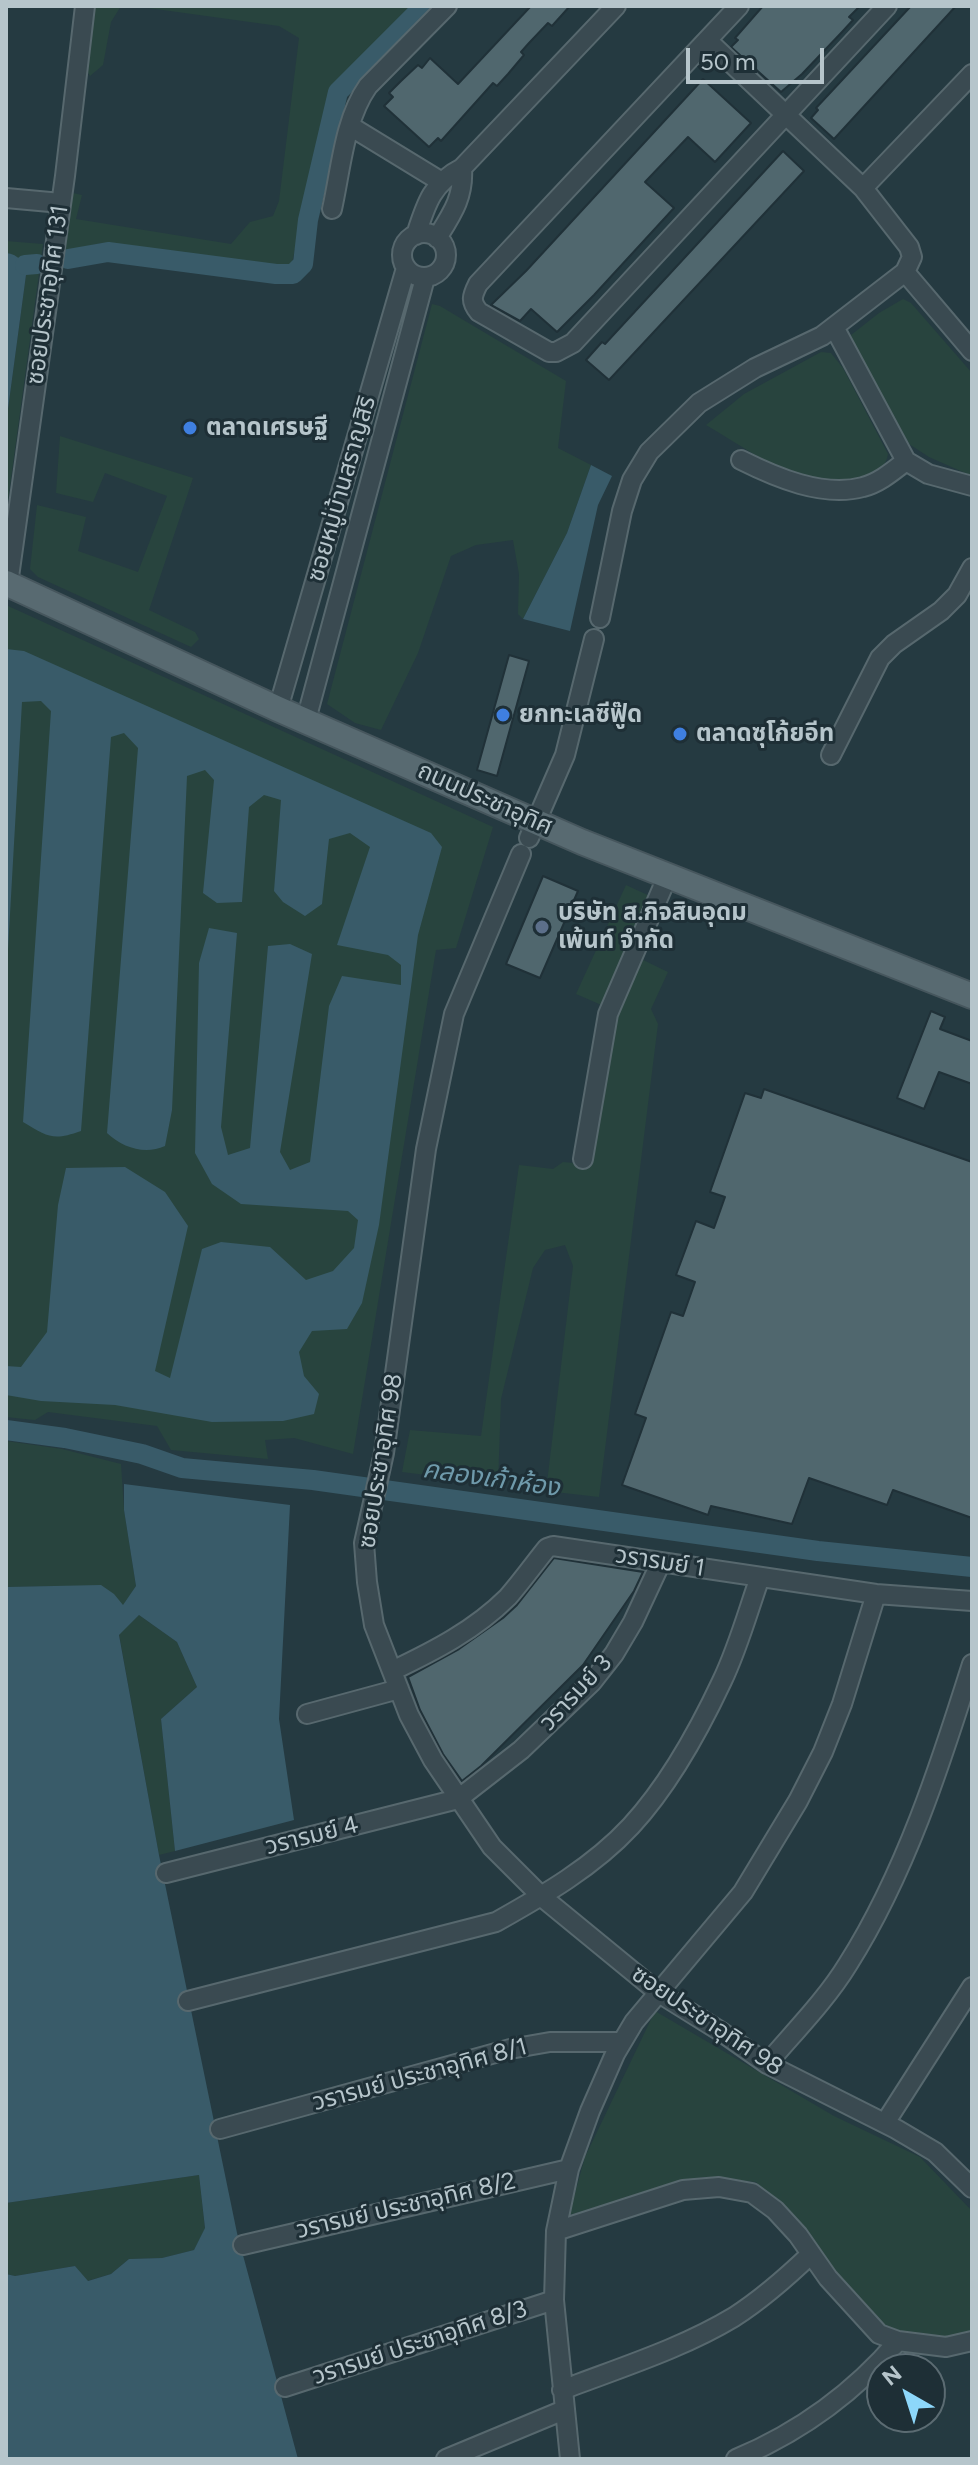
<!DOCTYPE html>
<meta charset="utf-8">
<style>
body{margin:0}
#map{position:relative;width:978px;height:2465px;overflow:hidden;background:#253a41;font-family:Figtree,sans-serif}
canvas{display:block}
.frame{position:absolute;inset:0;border:8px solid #b6c5cb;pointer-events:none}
.north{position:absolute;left:866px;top:2353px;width:80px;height:80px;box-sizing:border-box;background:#1e2f36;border:2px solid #5b6b72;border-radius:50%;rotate:321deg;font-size:22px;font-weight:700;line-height:32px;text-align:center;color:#b6c5cb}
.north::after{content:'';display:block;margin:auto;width:28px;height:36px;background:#8dd7fa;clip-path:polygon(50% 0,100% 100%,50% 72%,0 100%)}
.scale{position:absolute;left:686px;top:48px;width:138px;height:36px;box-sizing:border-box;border:4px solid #b6c5cb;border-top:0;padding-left:10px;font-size:24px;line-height:28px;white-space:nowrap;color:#b6c5cb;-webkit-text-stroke:6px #1e2f36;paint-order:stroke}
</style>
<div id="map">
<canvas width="978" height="2465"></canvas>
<div class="frame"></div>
<div class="north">N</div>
<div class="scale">50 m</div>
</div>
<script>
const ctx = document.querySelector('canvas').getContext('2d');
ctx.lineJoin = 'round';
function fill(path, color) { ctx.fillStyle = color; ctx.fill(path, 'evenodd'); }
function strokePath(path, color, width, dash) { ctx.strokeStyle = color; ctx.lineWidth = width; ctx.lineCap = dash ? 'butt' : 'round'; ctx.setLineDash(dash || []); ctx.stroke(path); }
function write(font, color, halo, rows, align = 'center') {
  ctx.font = font + ' Figtree,"Noto Sans Thai",sans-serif'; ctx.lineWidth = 6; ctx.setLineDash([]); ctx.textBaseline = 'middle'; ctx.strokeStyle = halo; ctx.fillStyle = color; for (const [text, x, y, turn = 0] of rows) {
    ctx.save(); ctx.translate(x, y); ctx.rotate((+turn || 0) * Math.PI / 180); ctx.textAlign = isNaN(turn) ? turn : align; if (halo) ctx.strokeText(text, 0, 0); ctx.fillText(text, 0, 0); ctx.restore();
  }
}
fill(new Path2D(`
 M94,6h27l-10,16 -8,43 -13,11 -6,-10z
 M134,6h282l-80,80 -15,49 -30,132 -189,-24 -37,8 8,-58 9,2 -6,24 155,25 19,-22 23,-6 6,-15 20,-163 -20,-12z
 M6,241l37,3 -37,271v-91l20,-149 -15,-21 -5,-1z
 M903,299l8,4 61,70v103l-43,-19 -20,-13 -55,-98 -3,-11 28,-22z
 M432,304l8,2 126,75 -8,67 33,17 -24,68 -44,86 -5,-5 1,-40 -6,-34 -37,5 -25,11 -33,97 -37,77 -26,-7 -28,-19z
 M821,352l10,1 12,15 45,86c-2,12 -9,17 -20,21 -19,7 -49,10 -68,3 -33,-13 -64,-36 -94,-53l38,-31z
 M60,436l133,42 -44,132 46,22 4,7 -8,8 -153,-70 -8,-8 7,-64 49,12 -8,34 60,21 29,-76 -62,-23 -12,29 -37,-9z
 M6,605l487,222 -37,121 -20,2 -83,504 -59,-16 -29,2 3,19 -97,-9 -14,-24 -109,-14 -13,8 -29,-3z
 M626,885l26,12 -46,110 -30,-13z
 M639,958l29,14 -17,37 7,15 -59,473 -53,-6 27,-225 -8,-21 -20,5 -12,18 -32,131 -3,85 -96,-12 8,-42 71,6 38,-271 34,4 10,-7 29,3 22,-146z
 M6,1441l56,8 59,15 3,46 12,76 -13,20 -29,-20 -88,1z
 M139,1615l38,27 20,45 -36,32 14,132 -16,4 -40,-221z
 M655,2011l179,105 86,41 52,54v119l-29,8 -53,-7 -134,-149 -53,-5 -134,38 16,-58z
 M199,2175l6,54 -11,21 -32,8 -33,1 -18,15 -24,7 -12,-15 -60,10 -9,-2v-71z`), '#28443e');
fill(new Path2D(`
 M6,253c13,1 19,11 20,22l-20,149z
 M591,465l21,11 -14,29 -28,126 -47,-12 44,-86z
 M6,649l18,2 407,182 11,14 -24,88 -39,290 -17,78 -15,26 -35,2 -13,21 5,24 15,18 -5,20 -31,7 -71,1 -97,-17 -74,-4 -35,-6v-29l15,1 26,-35 11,-127 8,-37 59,-1 40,25 23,34 -33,145 15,7 32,-129 19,-7 49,5 36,33 27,-9 21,-23 4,-28 -10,-9 -107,-7 -29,-20 -17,-31 4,-190 10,-35 28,5 -16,194 7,28 22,-7 18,-202 22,-2 22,10 -32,198 10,18 20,-8 19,-156 13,-30 59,9v-20l-13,-10 -51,-10 33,-98 -20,-14 -21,6 -7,65 -17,12 -22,-14 -9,-11 7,-91 -17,-5 -15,12 -7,95 -25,1 -14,-10 11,-113 -9,-10 -18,6 -15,334 -7,36c-20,9 -42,2 -58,-13l31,-385 -14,-15 -13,4 -30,394c-28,10 -33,6 -58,-9l28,-411 -10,-10 -19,1 -16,283z
 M124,1484l166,21 -11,214 15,101 -119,31 -14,-132 36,-32 -20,-45 -38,-27 -20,20 40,220 78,378 61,226h-292v-185l9,2 60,-10 13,15 23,-7 18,-15 33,-1 32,-8 11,-22 -6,-53 -193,28v-616l95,-2 13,9 9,11 13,-19 -12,-76z`), '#395b69');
strokePath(new Path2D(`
 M68,259l40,-7 168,22h17l10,-10 5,-44 30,-128 86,-86
 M25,265l12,-1
 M6,1430l59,8 77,16 40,14 131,12 505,71 154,16`), '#395b69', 20);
const building = new Path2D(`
 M531,6h39l-18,20 -4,-3 -19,20 -8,9 3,3 -16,19 -11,12 -4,-3 -52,58 -3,-3 -9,9 -45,-41 9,-9 -4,-4 12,-12 17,-16 4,3 8,-10 28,26z
 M763,6h97l-11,11 4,3 -11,12 -40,42 -21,18 -50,-45 7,-7 -3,-2z
 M911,6h45l-122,133 -23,-21 7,-8 -2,-2z
 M703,79l48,44 -36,39 -27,-25 -43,45 29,26 -80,87 -37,37 -26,-23 -11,12 -29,-16 35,-34z
 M783,151l21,20 -195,209 -23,-20 16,-18 3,2z
 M509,655l20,6 -32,115 -20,-6z
 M543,876l35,15 -38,87 -34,-14z
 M931,1011l14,6 -5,12 32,12v43l-33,-12 -15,37 -27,-11z
 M764,1089l208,73v356l-79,-28 -6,15 -78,-27 -17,46 -81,-18 -3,9 -86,-30 24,-67 -11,-4 36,-102 12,4 12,-34 -19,-7 20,-54 18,7 11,-31 -15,-5 35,-99 16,5z
 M554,1558l89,14 -9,19 -51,74 -102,101 -19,15 -19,-27 -23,-44 -12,-33 51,-28 44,-31 14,-13z`);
fill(building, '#50676e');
strokePath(building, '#203138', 2);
const minor = new Path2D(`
 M739,6l-261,278c-6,12 -8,17 1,28l70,40h7l17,-9 314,-337
 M707,40l156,148 46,59 3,10 -7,15
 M350,126l90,55
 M863,188l109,-114
 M6,198l55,5
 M332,209c9,-40 12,-89 36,-123l79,-80
 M402 255a22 22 0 1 1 44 0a22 22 0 1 1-44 0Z
 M416,235c10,-31 16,-52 46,-67l154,-162
 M437,238c15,-24 27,-41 25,-70
 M834,327l72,134 22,13 44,12
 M741,460c34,17 82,38 122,27 16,-4 30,-16 43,-26
 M8,584l57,-408 20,-170
 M600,618l22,-107 10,-31 17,-28 50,-49 56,-35 67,-32 83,-64 67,79
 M278,709l128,-441
 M306,720l119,-442
 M831,755l49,-97 14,-14 47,-33 16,-16 15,-27
 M529,838l36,-83 29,-116
 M521,854l-67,160 -28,135 -42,304 -20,90 3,39 7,43 35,90 24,45 59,87 50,50 117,96 61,38 47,33 129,65 39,23 37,36
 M583,1159l25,-145 60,-139
 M392,1671c42,-20 83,-41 116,-74 14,-16 26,-33 39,-49l6,-2 323,48 96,7
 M307,1714l92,-25
 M166,1873l292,-74 63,-49 71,-68 22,-28 19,-32 28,-60
 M188,2001l308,-79c48,-27 97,-55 135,-96 36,-39 68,-96 91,-145 16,-33 26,-70 38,-104
 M767,2064c27,-32 59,-64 81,-100 57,-90 92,-198 124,-300
 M885,2123l87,-136
 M220,2129l290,-80 40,-7h72
 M556,2231l127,-41 36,-3 33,6 23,17 23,25 30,43 51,56 19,7 48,6 26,-6
 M243,2245l326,-76
 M285,2387l269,-87
 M562,2390c57,-22 119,-41 172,-73 28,-18 53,-40 77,-63
 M446,2459l118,-49
 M570,2459l-16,-159 2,-69 13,-62 21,-58 25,-57 19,-32 109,-130 55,-91 25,-49 19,-48 34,-110
 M736,2459c64,-27 117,-65 162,-118`);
const major = new Path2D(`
 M6,583l272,126 304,133 390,154`);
strokePath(minor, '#57686e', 22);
strokePath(major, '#46565d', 28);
strokePath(minor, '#3a4a51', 18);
strokePath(major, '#586a71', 24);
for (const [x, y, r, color] of [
 [190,428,8,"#3f7fe0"],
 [503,715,8,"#3f7fe0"],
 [680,734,8,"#3f7fe0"],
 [542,927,8,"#5c6f8a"]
]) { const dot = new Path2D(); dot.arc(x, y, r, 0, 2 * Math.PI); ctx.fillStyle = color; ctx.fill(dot); strokePath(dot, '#1e2f36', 3); }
write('24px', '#b6c5cb', '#1e2f36', [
 ["ซอยประชาอุทิศ 131",48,295,-82],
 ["ซอยหมู่บ้านสราญสิริ",342,489,-74],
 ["ถนนประชาอุทิศ",485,799,24],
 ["ซอยประชาอุทิศ 98",381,1461,-81],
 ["วรารมย์ 1",660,1562,9],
 ["วรารมย์ 3",576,1693,-47],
 ["วรารมย์ 4",312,1836,-14],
 ["ซอยประชาอุทิศ 98",707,2021,34],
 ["วรารมย์ ประชาอุทิศ 8/1",420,2075,-15],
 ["วรารมย์ ประชาอุทิศ 8/2",406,2206,-13],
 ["วรารมย์ ประชาอุทิศ 8/3",420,2343,-18]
]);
write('bold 24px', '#b6c5cb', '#1e2f36', [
 ["ตลาดเศรษฐี",206,428],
 ["ยกทะเลซีฟู๊ด",519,715],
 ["ตลาดซุโก้ยอีท",696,734],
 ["บริษัท ส.กิจสินอุดม",558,913],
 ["เพ้นท์ จำกัด",558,941]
], 'left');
write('italic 26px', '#6f9aab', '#1e2f36', [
 ["คลองเก้าห้อง",491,1479,8]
]);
</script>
